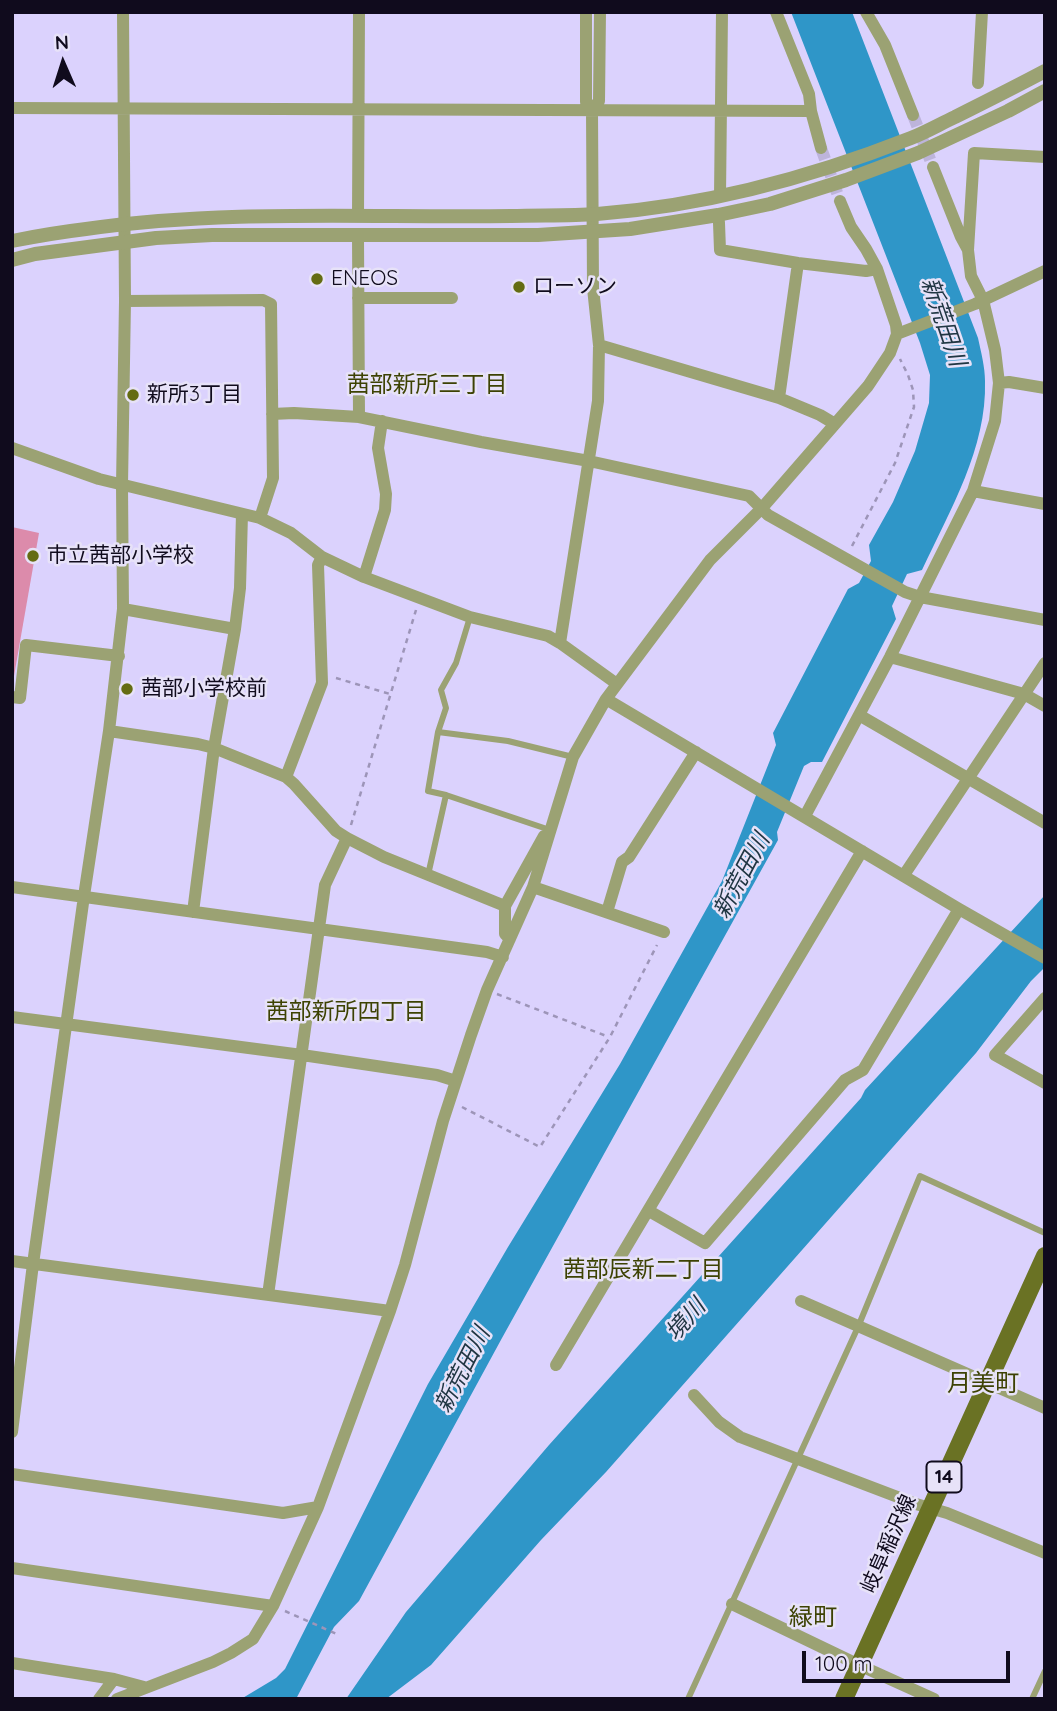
<!DOCTYPE html>
<meta charset="utf-8">
<style>
body{margin:0}
#map{position:relative;width:1057px;height:1711px;overflow:hidden;background:#dbd2fd;font-family:Quicksand,sans-serif}
canvas{display:block}
.frame{position:absolute;inset:0;border:14px solid #100b1d;pointer-events:none}
.north{position:absolute;left:28px;top:28px;width:70px;height:70px;-webkit-text-stroke:5px #e7e2f8;paint-order:stroke;rotate:357deg;font-size:19px;font-weight:700;line-height:28px;text-align:center;color:#100b1d}
.north::after{content:'';display:block;margin:auto;width:24px;height:32px;background:#100b1d;clip-path:polygon(50% 0,100% 100%,50% 72%,0 100%)}
.scale{position:absolute;left:802px;top:1651px;width:208px;height:32px;box-sizing:border-box;border:4px solid #100b1d;border-top:0;padding-left:9px;font-size:21px;line-height:24px;white-space:nowrap;color:#100b1d;-webkit-text-stroke:5px #e7e2f8;paint-order:stroke}
</style>
<div id="map">
<canvas width="1057" height="1711"></canvas>
<div class="frame"></div>
<div class="north">N</div>
<div class="scale">100 m</div>
</div>
<script>
const ctx = document.querySelector('canvas').getContext('2d');
ctx.lineJoin = 'round';
function fill(path, color) { ctx.fillStyle = color; ctx.fill(path, 'evenodd'); }
function strokePath(path, color, width, dash) { ctx.strokeStyle = color; ctx.lineWidth = width; ctx.lineCap = dash ? 'butt' : 'round'; ctx.setLineDash(dash || []); ctx.stroke(path); }
function write(font, color, halo, rows, align = 'center') {
  ctx.font = font + ' Quicksand,"Noto Sans JP",sans-serif'; ctx.lineWidth = 5; ctx.setLineDash([]); ctx.textBaseline = 'middle'; ctx.strokeStyle = halo; ctx.fillStyle = color; for (const [text, x, y, turn = 0] of rows) {
    ctx.save(); ctx.translate(x, y); ctx.rotate((+turn || 0) * Math.PI / 180); ctx.textAlign = isNaN(turn) ? turn : align; if (halo) ctx.strokeText(text, 0, 0); ctx.fillText(text, 0, 0); ctx.restore();
  }
}
fill(new Path2D(`
 M12,527l27,6 -25,143 -2,1z`), '#dc8bab');
fill(new Path2D(`
 M791,12h61l126,326c3,14 7,29 7,43 2,67 -35,129 -63,189l-15,4 -15,32 4,13 -74,143h-11l-7,4 -27,66 1,8 -276,498 -143,263 -25,26 -38,72h-55l35,-21 9,-9 143,-285 80,-137 112,-183 102,-183 54,-136 -3,-12 75,-144 11,-6 12,-22 -2,-16 24,-43 22,-51 14,-48 1,-28 -10,-32z
 M1045,895v72l-14,14 -55,72 -370,419 -65,68 -110,125 -45,34h-40l60,-87 143,-167 312,-347 4,-8z`), '#2f96c8');
strokePath(new Path2D(`
 M913,115l20,52
 M821,148l19,53`), '#bdb4db', 12, [12, 6]);
strokePath(new Path2D(`
 M852,546l43,-83 19,-56 -1,-17 -5,-15 -8,-16
 M336,678l54,16
 M351,825l65,-215
 M497,994l112,43
 M462,1107l78,40 70,-110 47,-92
 M285,1611l54,24`), '#9d95b8', 2.5, [5, 5]);
strokePath(new Path2D(`
 M470,617l-14,46 -15,27 5,18 -8,24 -10,59 18,4 104,35
 M438,732l70,9 65,16
 M428,875l18,-80
 M688,1699l170,-372 62,-151 125,57
 M1032,1699l13,-28`), '#9ba273', 6);
strokePath(new Path2D(`
 M776,12l33,82 2,17 10,37
 M866,12l19,33 28,70
 M978,83l4,-71
 M12,108l799,3
 M592,110l7,-9 1,-89
 M933,167l28,70 7,13
 M720,196l2,-184
 M718,215l1,8 1,27 78,13 68,8 11,-2
 M358,216l1,-204
 M358,236l1,181
 M358,298h94
 M125,301l138,-1 8,4 2,174 -13,40
 M897,334l78,-30 70,-33
 M599,345l180,53 41,17 15,9
 M999,383l10,-1 36,6
 M779,398l19,-135
 M272,414l22,-1 65,4 122,25 108,19 160,35 19,19 137,77 15,5 125,23
 M12,448l87,31 161,39 31,15 31,24 42,20 106,40 78,19 12,7 57,41
 M973,491l72,13
 M364,577l21,-67 1,-16 -8,-46 4,-27
 M123,609l112,20
 M560,643l38,-242 1,-56 -6,-57 -1,-178 -6,-8v-90
 M890,657l134,37 21,12
 M12,697l8,1 6,-53 93,11
 M606,699l353,210 86,49
 M859,715l186,108
 M109,731l89,13 16,4 72,29 8,7 42,47 11,7 37,19 121,49
 M286,777l36,-94 -4,-118 4,-8
 M805,816l85,-159 83,-166 22,-70 4,-38 -4,-33 -12,-50 -12,-24 -3,-26 6,-97 71,4
 M904,875l141,-212
 M12,887l475,65 16,5
 M533,887l131,45
 M193,912l21,-164 21,-119 5,-41 2,-74
 M607,912l15,-50 7,-5 67,-105
 M510,939l-5,-5v-28l39,-70
 M1045,998l-50,57 50,28
 M12,1017l290,38 135,20 19,6
 M649,1211l56,32 140,-163 18,-10 96,-161
 M12,1261l378,50
 M268,1295l57,-410 22,-47
 M801,1301l244,107
 M556,1365l306,-514
 M694,1395l25,27 21,15 176,67 31,9 98,40
 M12,1432l21,-168 51,-368 25,-165 14,-122 -1,-124 3,-184 -2,-289
 M12,1474l271,39 35,-6
 M12,1568l261,38
 M732,1604l127,61 75,34
 M12,1663l102,16 30,8
 M99,1699l15,-20
 M117,1699l96,-37 18,-9 22,-14 20,-33 45,-99 72,-196 15,-46 38,-144 28,-86 16,-45 46,-103 40,-130 33,-58 104,-139 52,-52 106,-122 22,-33 7,-19 -1,-9 -19,-56 -11,-20 -15,-22 -11,-26`), '#9ba273', 12);
strokePath(new Path2D(`
 M12,241c25,-5 49,-9 74,-12 141,-20 283,-11 425,-13 29,-1 57,0 86,-2 107,-8 215,-37 314,-76 15,-6 29,-14 44,-21 30,-15 60,-30 90,-46
 M12,260l23,-6 121,-16 56,-3h326l92,-6 88,-14 52,-11 76,-24 72,-27 90,-42 37,-20`), '#9ba273', 14);
strokePath(new Path2D(`
 M844,1699l201,-443`), '#6a7224', 18);
for (const [x, y, r, color] of [
 [317,279,7,"#646c12"],
 [519,287,7,"#646c12"],
 [133,395,7,"#646c12"],
 [33,556,7,"#646c12"],
 [127,689,7,"#646c12"]
]) { const dot = new Path2D(); dot.arc(x, y, r, 0, 2 * Math.PI); ctx.fillStyle = color; ctx.fill(dot); strokePath(dot, '#e7e2f8', 2.5); }
for (const [x, y, w] of [
 [944,1477,35]
]) { const box = new Path2D(); box.roundRect(x - w / 2, y - 15.5, w, 31, 5); ctx.fillStyle = '#e7e2f8'; ctx.fill(box); strokePath(box, '#100b1d', 2); }
write('bold 19px', '#100b1d', null, [
 ["14",944,1477]
]);
write('21px', '#100b1d', '#e7e2f8', [
 ["ENEOS",331,279],
 ["ローソン",533,287],
 ["新所3丁目",147,395],
 ["市立茜部小学校",47,556],
 ["茜部小学校前",141,689]
], 'left');
write('21px', '#100b1d', '#e7e2f8', [
 ["岐阜稲沢線",889,1544,-66]
]);
write('italic 23px', '#203643', '#e7e2f8', [
 ["新荒田川",943,322,71],
 ["新荒田川",742,876,-62],
 ["境川",686,1320,-49],
 ["新荒田川",463,1370,-63]
]);
write('23px', '#3d4203', '#e7e2f8', [
 ["茜部新所三丁目",427,385],
 ["茜部新所四丁目",346,1012],
 ["茜部辰新二丁目",643,1270]
]);
write('24px', '#3d4203', '#e7e2f8', [
 ["月美町",983,1384],
 ["緑町",813,1618]
]);
</script>
